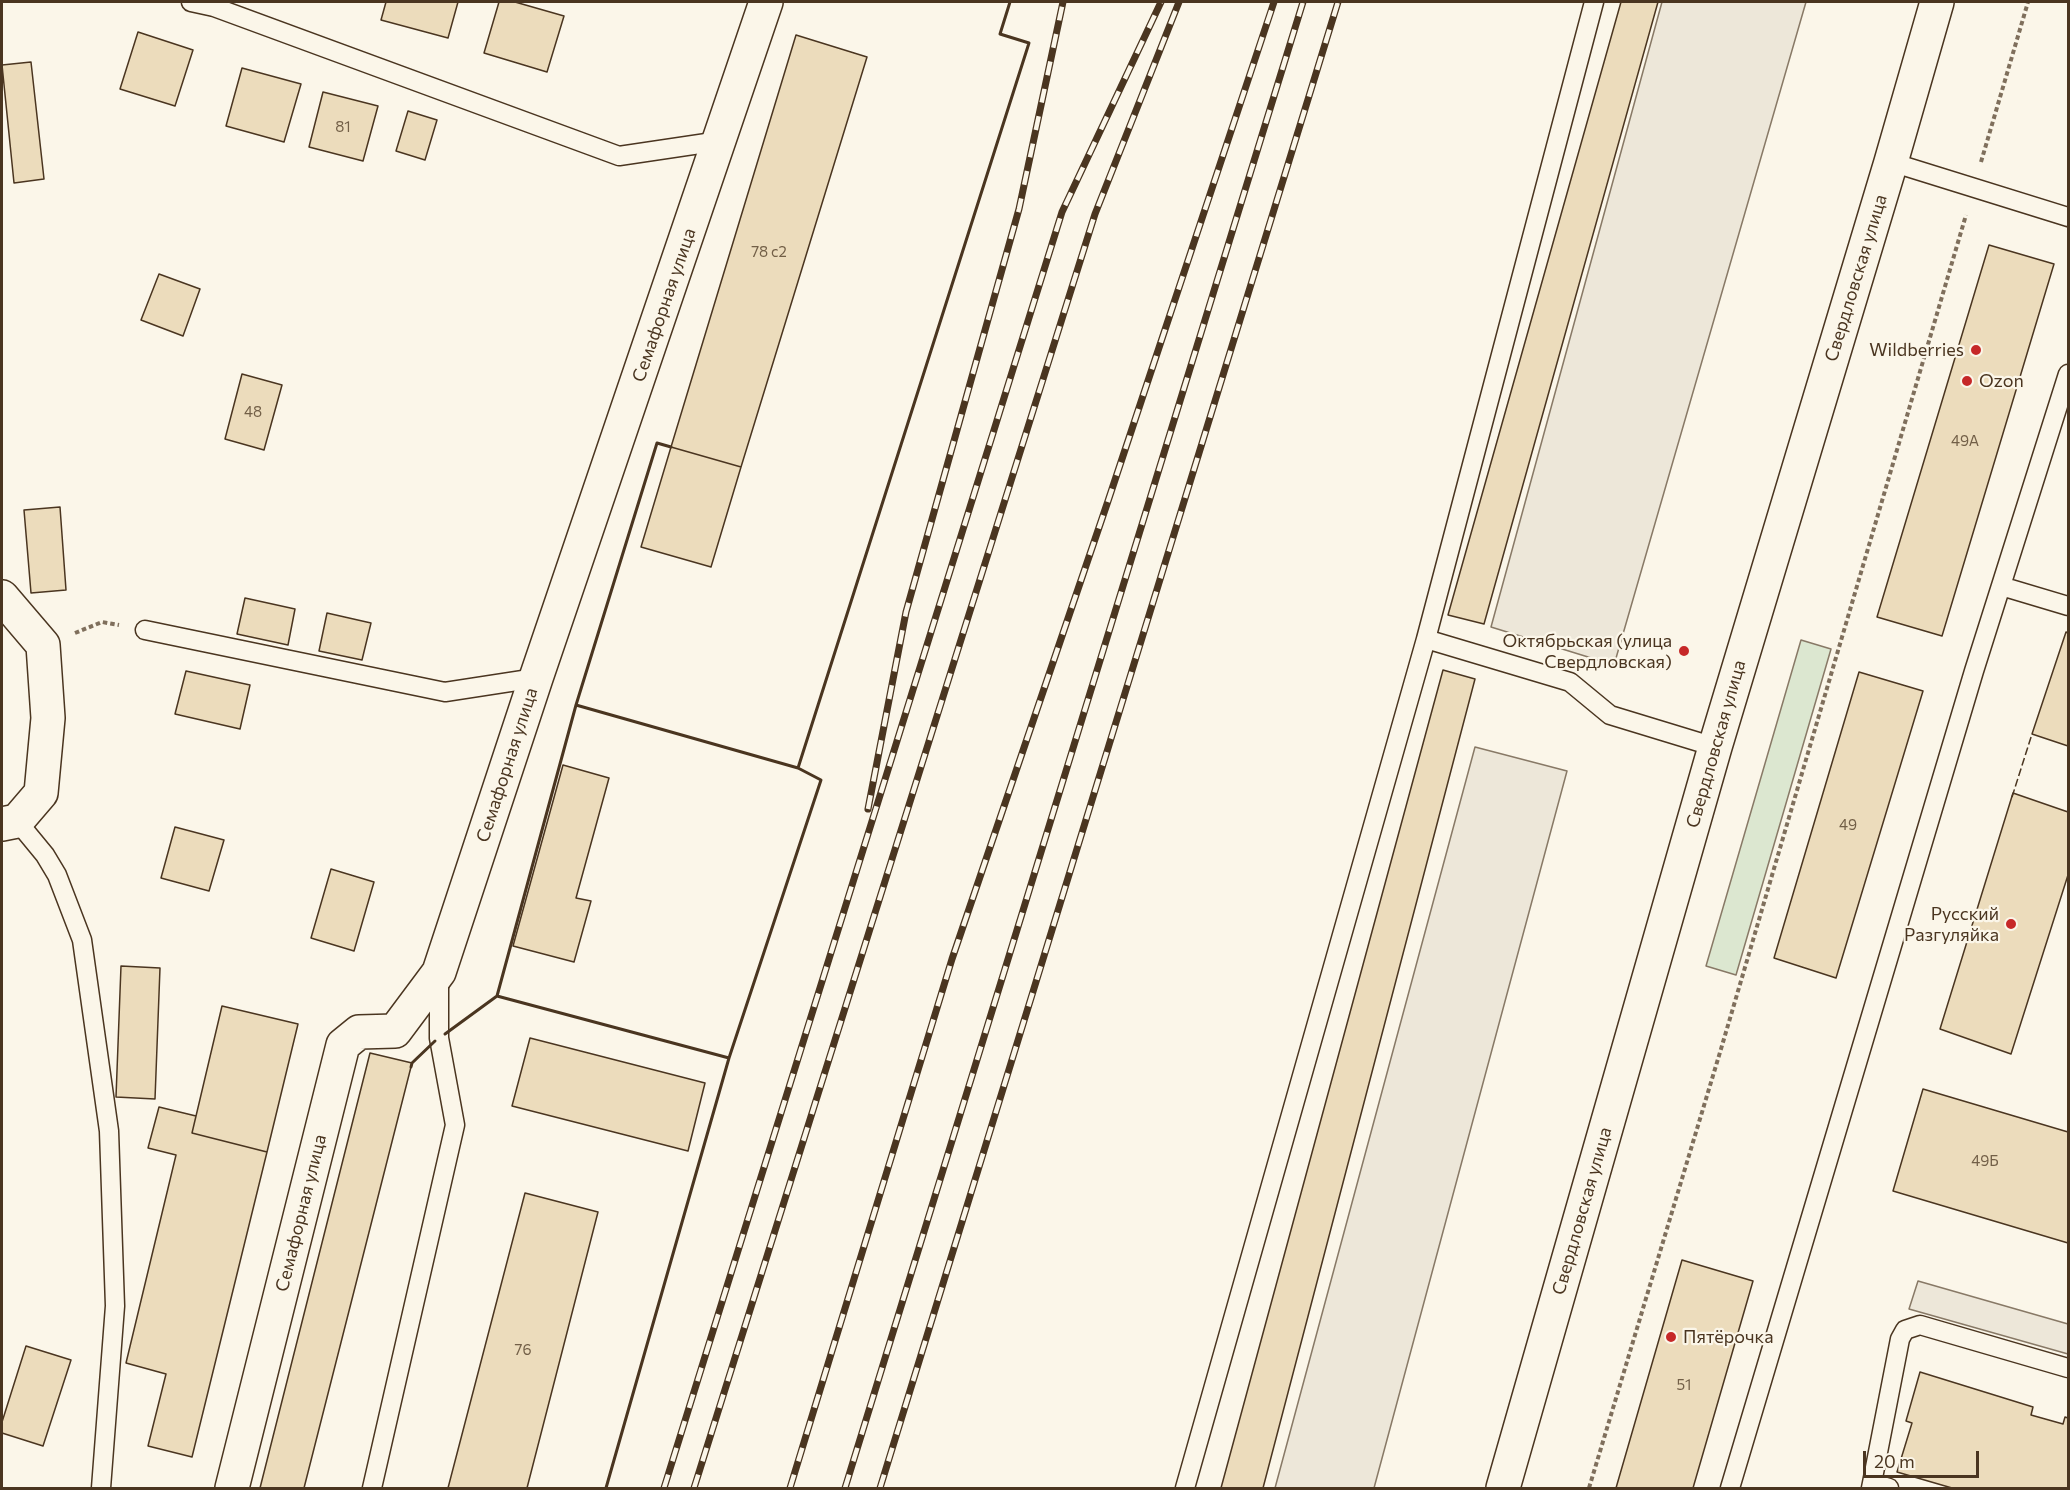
<!DOCTYPE html>
<meta charset="utf-8">
<style>
body{margin:0}
#map{position:relative;width:2070px;height:1490px;overflow:hidden;background:#fbf6e9;font-family:Commissioner,sans-serif}
canvas{display:block}
.frame{position:absolute;inset:0;border:3px solid #4a3520;pointer-events:none}
.scale{position:absolute;left:1863px;top:1451px;width:116px;height:27px;box-sizing:border-box;border:3px solid #4a3520;border-top:0;padding-left:8px;font-size:18px;line-height:21px;white-space:nowrap;color:#4a3520;-webkit-text-stroke:4px #fbf6e9;paint-order:stroke}
</style>
<div id="map">
<canvas width="2070" height="1490"></canvas>
<div class="frame"></div>
<div class="scale">20 m</div>
</div>
<script>
const ctx = document.querySelector('canvas').getContext('2d');
ctx.lineJoin = 'round';
function fill(path, color) { ctx.fillStyle = color; ctx.fill(path, 'evenodd'); }
function strokePath(path, color, width, dash) { ctx.strokeStyle = color; ctx.lineWidth = width; ctx.lineCap = dash ? 'butt' : 'round'; ctx.setLineDash(dash || []); ctx.stroke(path); }
function write(font, color, halo, rows, align = 'center') {
  ctx.font = font + ' Commissioner,sans-serif'; ctx.lineWidth = 4.5; ctx.setLineDash([]); ctx.textBaseline = 'middle'; ctx.strokeStyle = halo; ctx.fillStyle = color; for (const [text, x, y, turn = 0] of rows) {
    ctx.save(); ctx.translate(x, y); ctx.rotate((+turn || 0) * Math.PI / 180); ctx.textAlign = isNaN(turn) ? turn : align; if (halo) ctx.strokeText(text, 0, 0); ctx.fillText(text, 0, 0); ctx.restore();
  }
}
const green = new Path2D(`
 M1801,640l30,9 -95,326 -30,-9z`);
fill(green, '#dce7d0');
strokePath(green, '#887966', 1.5);
const parking = new Path2D(`
 M1662,2h144l-192,663 -123,-38z
 M1475,747l92,24 -193,717h-99z
 M1918,1281l150,43v30l-159,-45z`);
fill(parking, '#ede7d9');
strokePath(parking, '#887966', 1.5);
const building = new Path2D(`
 M386,2h72l-10,36 -67,-18z
 M499,2h16l49,14 -17,56 -63,-19z
 M1621,2h37l-174,622 -36,-9z
 M138,32l55,18 -18,56 -55,-17z
 M796,35l71,22 -126,410 -70,-20z
 M31,62l13,117 -30,4 -12,-118z
 M242,68l59,16 -17,58 -58,-16z
 M323,92l55,14 -15,55 -54,-14z
 M408,111l29,9 -12,40 -29,-9z
 M1989,245l65,19 -112,372 -65,-19z
 M159,274l41,15 -17,47 -42,-16z
 M242,374l40,11 -18,65 -39,-11z
 M671,447l70,20 -30,100 -70,-20z
 M60,507l6,83 -35,3 -7,-83z
 M245,598l50,11 -7,36 -51,-11z
 M327,613l44,10 -9,37 -43,-9z
 M2066,632l2,1v113l-36,-12z
 M1443,670l32,9 -212,809h-42z
 M186,671l64,14 -10,44 -65,-15z
 M1859,672l64,19 -87,287 -62,-20z
 M563,765l46,13 -33,120 15,3 -17,61 -61,-16z
 M2013,793l55,19v63l-57,179 -71,-25z
 M175,827l49,13 -15,51 -48,-13z
 M331,869l43,13 -20,69 -43,-13z
 M121,966l39,2 -5,131 -39,-2z
 M222,1006l76,18 -31,128 -75,-19z
 M530,1038l175,45 -17,68 -176,-45z
 M370,1053l42,10 -108,425h-44z
 M1923,1089l145,43v111l-175,-52z
 M159,1107l37,9 -4,17 75,19 -75,305 -44,-11 18,-72 -40,-11 50,-208 -28,-7z
 M525,1193l73,19 -71,276h-79z
 M1682,1260l71,21 -60,207h-77z
 M26,1346l45,14 -28,86 -41,-13v-11z
 M1920,1372l113,35 -2,8 32,9 2,-7 3,1v70h-116l-55,-16 15,-49 -6,-2z`);
fill(building, '#ecdcbc');
strokePath(building, '#4a3520', 1.5);
const lane = new Path2D(`
 M191,2l23,5 405,149 101,-15
 M1891,162l177,55
 M2001,586l67,20
 M145,630l300,62 91,-14
 M1426,639l168,-637
 M17,821l28,34 12,20 25,65 27,191 6,175 -14,182
 M1872,1483l28,-144 5,-9 15,-5 148,43
 M372,1488l83,-363 -16,-87v-62
 M1185,1488l241,-849 144,43 40,33 105,32
 M1730,1488l244,-817 94,-297
 M1871,1488l1,-5 17,5`);
const street = new Path2D(`
 M2,597l41,48 5,73 -7,75 -24,28 -15,3
 M232,1488l111,-443 16,-13 36,-1 44,-59 97,-294 230,-676`);
const highway = new Path2D(`
 M1503,1488l212,-741 176,-585 46,-160`);
strokePath(lane, '#4a3520', 21);
strokePath(street, '#4a3520', 36);
strokePath(highway, '#4a3520', 36);
strokePath(new Path2D(`
 M1981,162l47,-160
 M75,633l27,-11 17,3
 M1589,1488l132,-439 245,-834`), '#7f6f5c', 4, [4.5, 3]);
strokePath(lane, '#fbf6e9', 18);
strokePath(street, '#fbf6e9', 33);
strokePath(highway, '#fbf6e9', 33);
const rail = new Path2D(`
 M868,809l38,-197 113,-403 44,-207
 M664,1488l398,-1276 99,-210
 M694,1488l401,-1274 84,-212
 M790,1488l162,-529 156,-458 166,-499
 M845,1488l458,-1486
 M880,1488l458,-1486`);
strokePath(rail, '#4a3520', 7);
strokePath(rail, '#fbf6e9', 4.5, [14]);
strokePath(new Path2D(`
 M2012,797l20,-63`), '#4a3520', 1.5, [8, 3]);
strokePath(new Path2D(`
 M671,447l-14,-4 -81,262 222,63 231,-725 -29,-9 10,-32
 M497,996l79,-291
 M445,1034l52,-38 232,62 -123,430
 M729,1058l92,-278 -23,-12
 M411,1067l1,-4 23,-22`), '#4a3520', 3);
for (const [x, y, r, color] of [
 [1976,350,6,"#c62828"],
 [1967,381,6,"#c62828"],
 [1684,651,6,"#c62828"],
 [2011,924,6,"#c62828"],
 [1671,1337,6,"#c62828"]
]) { const dot = new Path2D(); dot.arc(x, y, r, 0, 2 * Math.PI); ctx.fillStyle = color; ctx.fill(dot); strokePath(dot, '#fbf6e9', 2); }
write('15px', '#725f47', null, [
 ["81",343,127],
 ["78 с2",769,252],
 ["48",253,412],
 ["49А",1965,441],
 ["49",1848,825],
 ["49Б",1985,1161],
 ["76",523,1350],
 ["51",1684,1385]
]);
write('18px', '#4a3520', '#fbf6e9', [
 ["Свердловская улица",1856,278,-73],
 ["Семафорная улица",664,305,-71],
 ["Свердловская улица",1716,744,-74],
 ["Семафорная улица",507,765,-72],
 ["Свердловская улица",1582,1211,-74],
 ["Семафорная улица",301,1213,-76]
]);
write('18px', '#4a3520', '#fbf6e9', [
 ["Wildberries",1964,350],
 ["Ozon",1979,381,"left"],
 ["Октябрьская (улица",1672,641],
 ["Свердловская)",1672,662],
 ["Русский",1999,914],
 ["Разгуляйка",1999,935],
 ["Пятёрочка",1683,1337,"left"]
], 'right');
</script>
